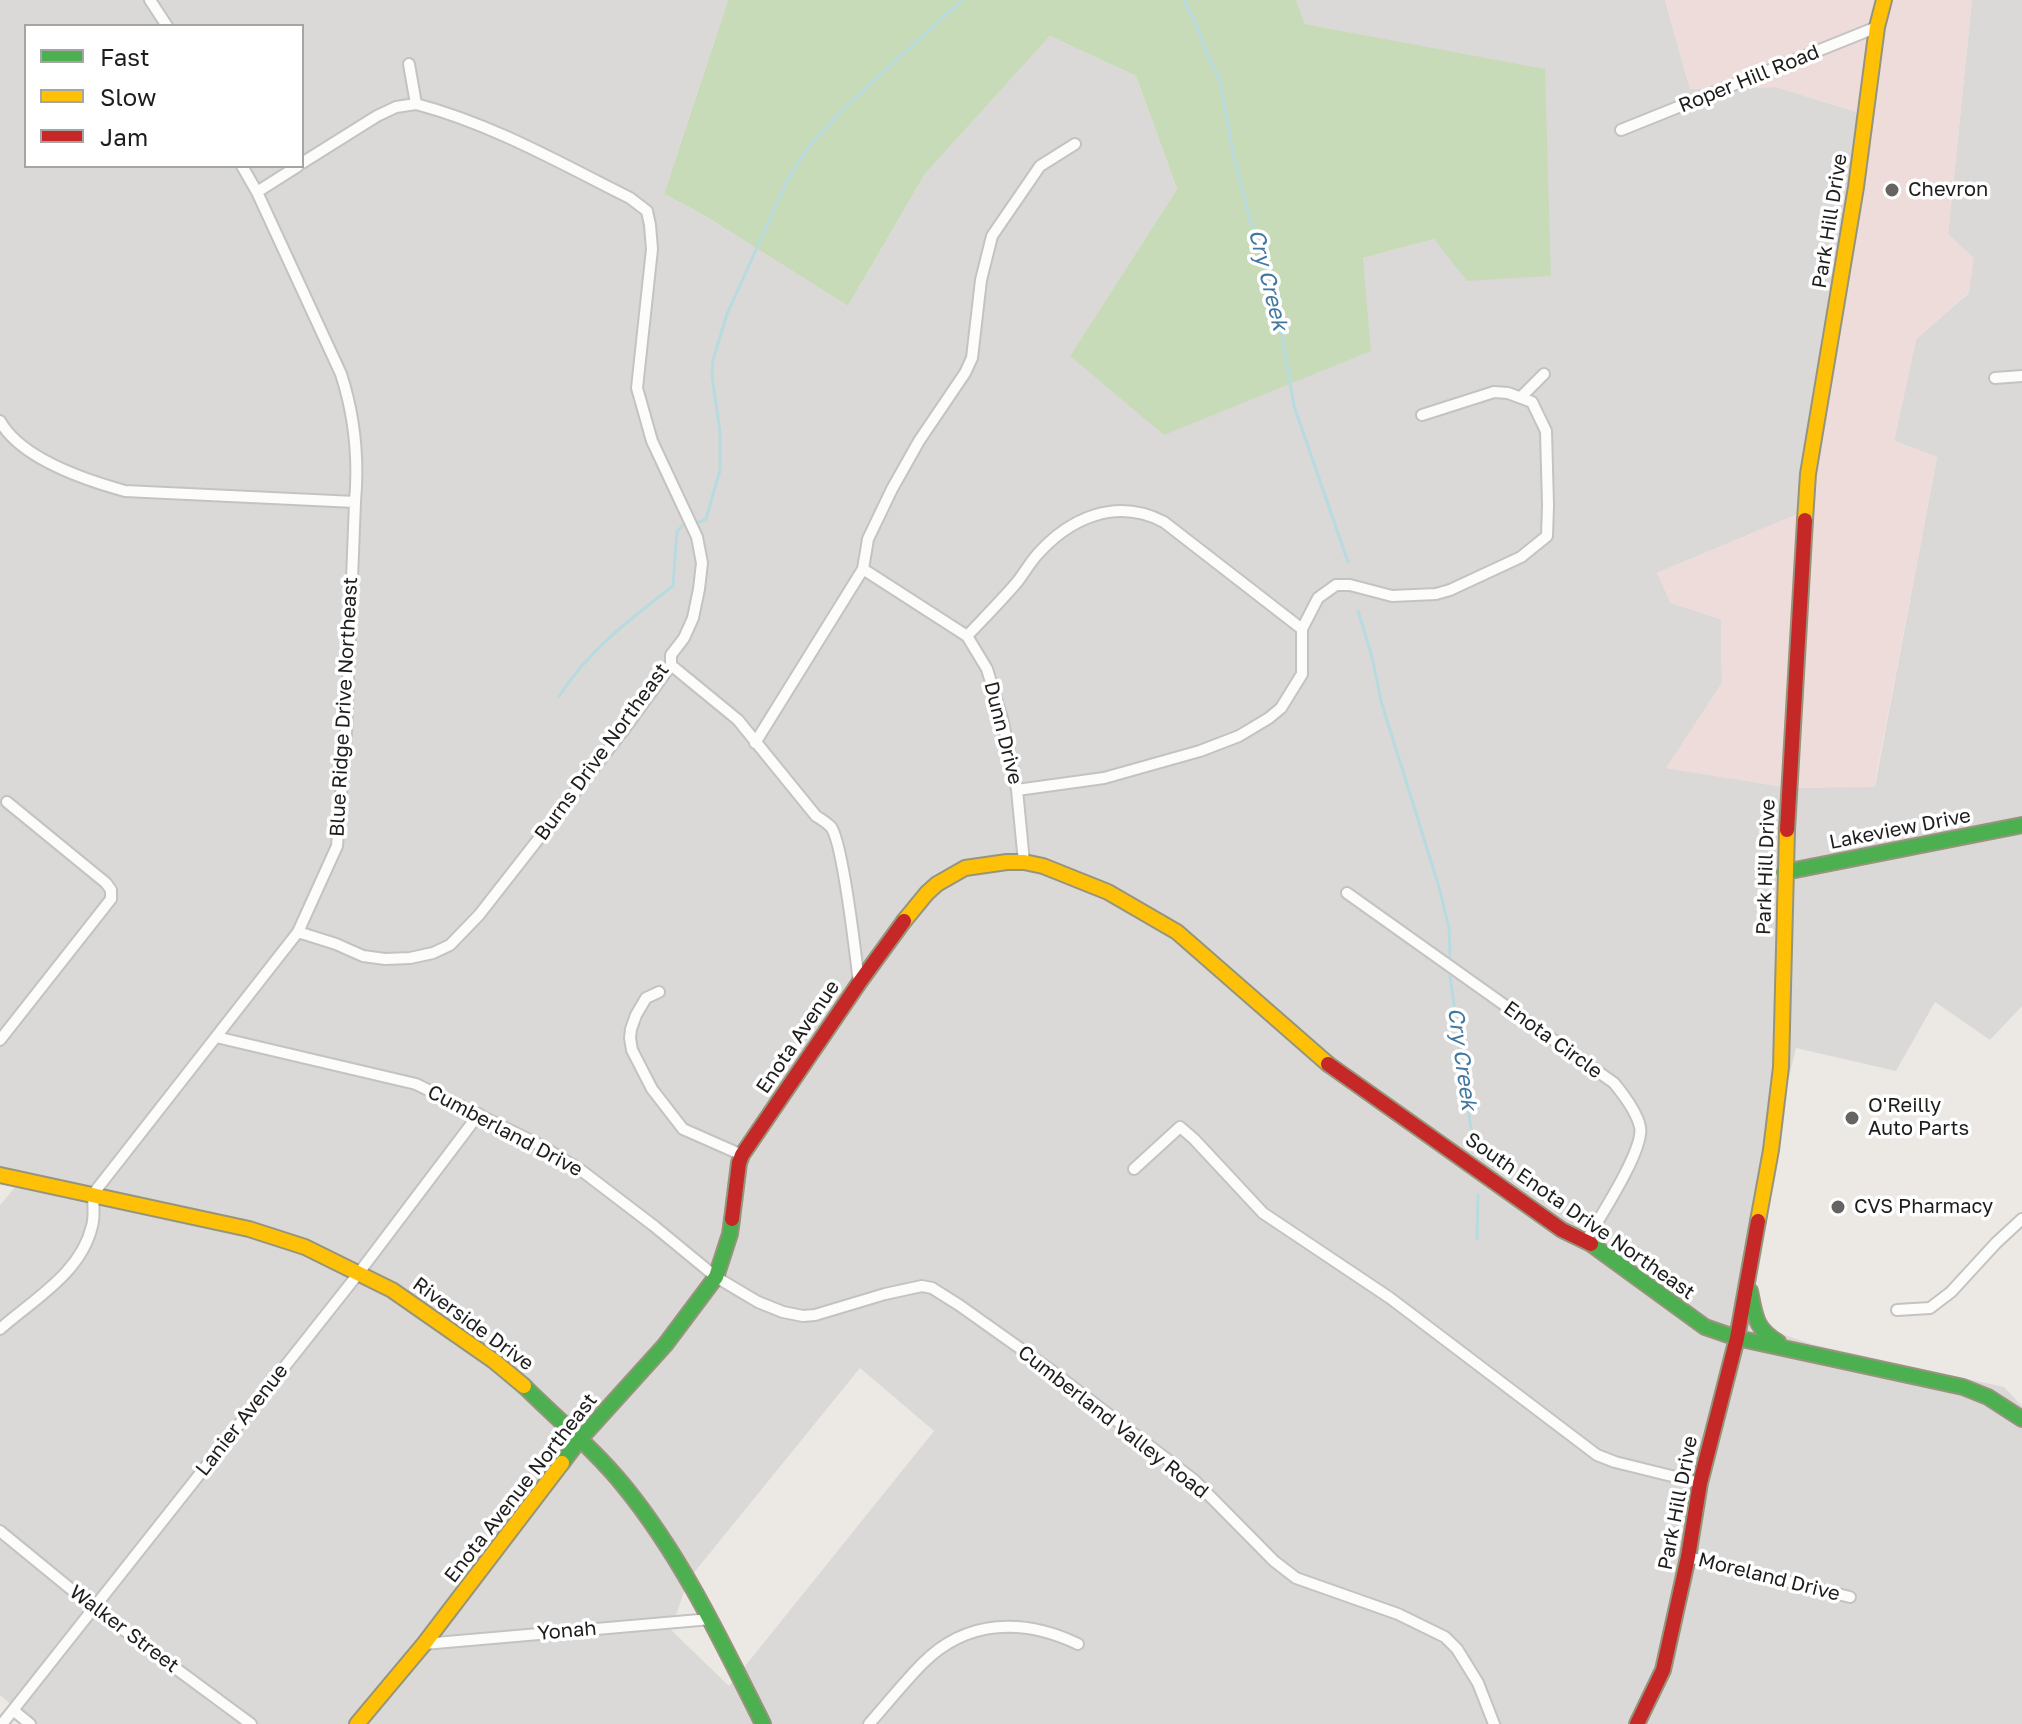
<!DOCTYPE html>
<style>
body{margin:0}
#map{position:relative;width:2022px;height:1724px;overflow:hidden;background:#ece9e5;font-family:"Golos Text",sans-serif}
canvas{display:block}
.legend{position:absolute;left:24px;top:24px;width:280px;height:144px;box-sizing:border-box;background:#fff;border:2px solid #a5a5a5;margin:0;padding:10px 14px;list-style:none;font-size:24px;color:#1d1d1d}
.legend li{display:flex;align-items:center;gap:16px;height:40px}
.legend b{width:40px;border:2px solid #a5a5a5}
</style>
<div id="map">
<canvas width="2022" height="1724"></canvas>
<ul class="legend">
<li><b style="height:10px;background:#4caf50"></b>Fast</li>
<li><b style="height:10px;background:#ffc107"></b>Slow</li>
<li><b style="height:10px;background:#c62828"></b>Jam</li>
</ul>
</div>
<script>
const ctx = document.querySelector('canvas').getContext('2d');
ctx.lineJoin = 'round';
function fill(path, color) { ctx.fillStyle = color; ctx.fill(path, 'evenodd'); }
function strokePath(path, color, width, dash) { ctx.strokeStyle = color; ctx.lineWidth = width; ctx.lineCap = dash ? 'butt' : 'round'; ctx.setLineDash(dash || []); ctx.stroke(path); }
function write(font, color, halo, rows, align = 'center') {
  ctx.font = font + ' "Golos Text",sans-serif'; ctx.lineWidth = 7; ctx.setLineDash([]); ctx.textBaseline = 'middle'; ctx.strokeStyle = halo; ctx.fillStyle = color; for (const [text, x, y, turn = 0] of rows) {
    ctx.save(); ctx.translate(x, y); ctx.rotate((+turn || 0) * Math.PI / 180); ctx.textAlign = isNaN(turn) ? turn : align; if (halo) ctx.strokeText(text, 0, 0); ctx.fillText(text, 0, 0); ctx.restore();
  }
}
fill(new Path2D(`
 M0,0h728l-64,194 38,20 146,92 77,-132 125,-138 86,40 41,113 -106,166 292,-97 71,-19 111,-169 -241,-46 -8,-24h369l25,89 86,-2 94,29 -72,398 -141,59 14,30 50,16 1,64 -55,85 123,20 85,-2 62,-329 -43,-16 22,-102 53,-46 -21,-59 24,-234h50v1006l-32,34 -55,-38 -39,69 -100,-23 -65,270 84,27 189,42 18,19v318h-1988l-34,-29v-490l16,-19 -16,-8zM26,26h276v140h-276zM860,1368l74,63 -205,255 -58,-56 17,-50z`), '#dbd9d7');
fill(new Path2D(`
 M1665,0h307l-24,234 26,24 -5,34 -53,47 -22,102 43,16 -63,330 -84,1 -124,-20 56,-85 -1,-64 -50,-16 -14,-30 141,-59 72,-398 -94,-29 -86,2z`), '#eedcdb');
fill(new Path2D(`
 M728,0h568l9,24 240,45 6,207 -84,5 -33,-42 -71,19 8,93 -207,84 -94,-79 107,-167 -41,-113 -86,-40 -125,138 -77,132 -146,-92 -38,-20z`), '#c8dbb9');
strokePath(new Path2D(`
 M1184,0l11,22 14,36 11,22 13,73 16,63 25,74 20,116 54,156
 M699,522l7,-3 14,-49v-38l-8,-56 1,-16 14,-46 61,-135 20,-31 33,-37 121,-111
 M1358,611l14,46 9,44 58,186 10,41 1,29
 M559,696c32,-48 69,-75 114,-110l4,-54 5,-6
 M1450,976l23,167
 M1477,1239l1,-44`), '#b8dbe0', 3);
const street = new Path2D(`
 M150,0l17,26
 M1621,130l256,-103
 M302,163l75,-47 19,-9 20,-3 -7,-40
 M257,192l41,-26
 M1995,378l27,-2
 M1521,397l23,-23
 M0,421c21,38 85,59 125,70l230,11
 M863,569l104,67 20,33 16,53 14,68 7,72
 M1302,629l16,-31 18,-13h14l42,11 44,-2 14,-4 71,-33 26,-21 1,-31 -2,-74 -14,-29 -24,-9 -14,-1 -72,23
 M967,636c17,-18 35,-36 51,-55 6,-8 12,-18 18,-25 33,-38 80,-59 128,-34l138,107v45l-21,34 -12,10 -30,18 -39,15 -96,27 -87,12
 M671,665l67,55 78,96c5,3 11,7 15,11 12,16 25,131 28,156
 M755,743l108,-174 5,-30 24,-50 27,-48 46,-68 7,-15 9,-78 11,-44 48,-70 35,-22
 M1347,893l267,190c9,11 23,29 26,44 5,22 -42,93 -54,114
 M298,932l38,12 27,12 22,3 25,-1 23,-5 17,-8 29,-30 143,-183 49,-67v-10l13,-17 9,-20 6,-29 3,-26 -5,-26 -45,-96 -15,-53 15,-139 -2,-24 -3,-14 -17,-13c-70,-35 -138,-74 -214,-94
 M659,992l-13,6 -10,17 -5,14 -1,9 2,12 20,39 31,40 59,26
 M216,1037l200,47 124,61 42,26 72,55 62,51 42,25 25,10 20,4 12,-1 70,-21 37,-8 10,2 27,17 93,66 142,109 80,81 22,17 102,36 47,23 12,12 21,34 16,41
 M0,1040l111,-141v-9l-5,-7 -99,-81
 M1134,1169l46,-42 14,12 69,74 127,85 207,157 18,7 85,21
 M1897,1310l33,-2 21,-16 45,-49 26,-24
 M0,1329c34,-30 81,-56 92,-103 3,-10 1,-22 1,-32l205,-262 39,-86 9,-113 9,-231c4,-45 0,-85 -14,-128l-84,-182 -15,-26
 M0,1531l94,77 157,116
 M1688,1557l162,40
 M424,1644l287,-25
 M13,1710l17,14
 M2,1724l356,-450 121,-160
 M869,1724c18,-20 35,-42 54,-61 44,-44 101,-45 155,-19`);
const fast = new Path2D(`
 M1785,872l237,-47
 M1591,1244l114,83 32,11 226,49 25,10 34,22
 M1750,1291c5,24 5,38 28,51
 M524,1386c33,33 71,64 100,100 58,71 98,156 139,238
 M562,1463l18,-24 85,-94 51,-68 14,-43 2,-15`);
const slow = new Path2D(`
 M1805,520l3,-46 48,-287 21,-160 7,-27
 M904,921l23,-28 10,-9 28,-16 42,-6h17l19,4 65,26 69,40 151,132
 M0,1175l249,54 56,18 87,43 102,71 30,25
 M1758,1221l13,-71 10,-83 6,-237
 M357,1724l67,-80 138,-181`);
const jam = new Path2D(`
 M1787,830l18,-310
 M1328,1064l234,166 29,14
 M732,1219l7,-56 3,-8 117,-172 45,-62
 M1637,1724l26,-54 25,-113 12,-74 37,-145 21,-117`);
strokePath(street, '#c4c3c1', 14);
strokePath(fast, '#96957c', 18);
strokePath(slow, '#96957c', 18);
strokePath(jam, '#96957c', 18);
strokePath(street, '#fcfcfb', 10);
strokePath(fast, '#4caf50', 14);
strokePath(slow, '#ffc107', 14);
strokePath(jam, '#c62828', 14);
for (const [x, y, r, color] of [
 [1892,190,8,"#656463"],
 [1852,1118,8,"#656463"],
 [1838,1207,8,"#656463"]
]) { const dot = new Path2D(); dot.arc(x, y, r, 0, 2 * Math.PI); ctx.fillStyle = color; ctx.fill(dot); strokePath(dot, '#fff', 3); }
write('20px', '#1d1d1d', '#fff', [
 ["Roper Hill Road",1749,79,-22],
 ["Park Hill Drive",1830,221,-81],
 ["Blue Ridge Drive Northeast",344,707,-87],
 ["Dunn Drive",1003,733,76],
 ["Burns Drive Northeast",602,752,-54],
 ["Lakeview Drive",1900,829,-11],
 ["Park Hill Drive",1766,867,-88],
 ["Enota Avenue",798,1037,-56],
 ["Enota Circle",1553,1040,36],
 ["Cumberland Drive",505,1131,28],
 ["South Enota Drive Northeast",1580,1216,35],
 ["Riverside Drive",473,1324,36],
 ["Lanier Avenue",242,1420,-52],
 ["Cumberland Valley Road",1113,1422,38],
 ["Enota Avenue Northeast",521,1488,-52],
 ["Park Hill Drive",1678,1503,-79],
 ["Moreland Drive",1769,1577,14],
 ["Walker Street",124,1629,37],
 ["Yonah",567,1631,-5]
]);
write('20px', '#1d1d1d', '#fff', [
 ["Chevron",1908,190],
 ["O'Reilly",1868,1106],
 ["Auto Parts",1868,1129],
 ["CVS Pharmacy",1854,1207]
], 'left');
write('italic 22px', '#42789f', '#fff', [
 ["Cry Creek",1268,280,76],
 ["Cry Creek",1462,1059,82]
]);
</script>
